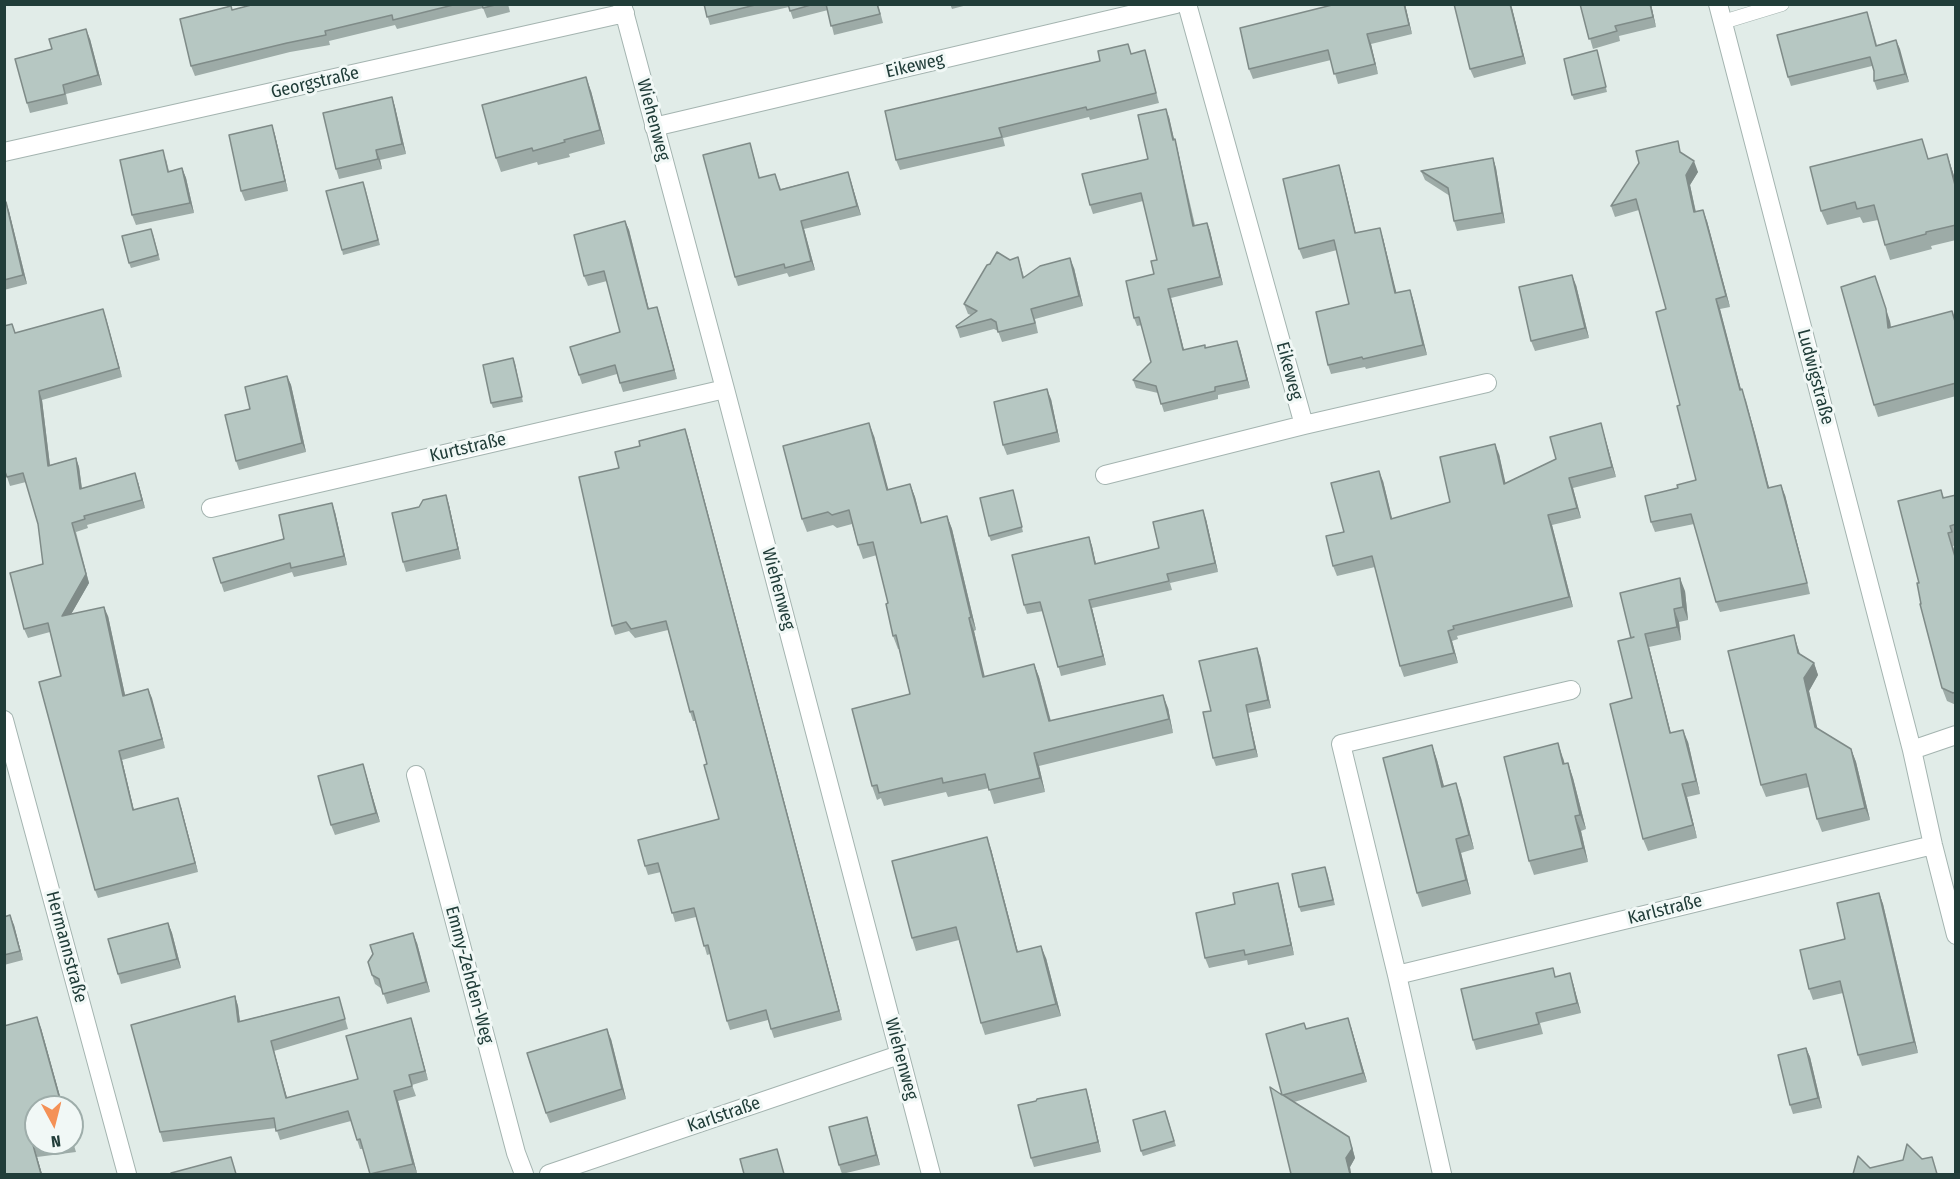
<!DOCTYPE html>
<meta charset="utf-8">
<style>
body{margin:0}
#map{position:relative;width:1960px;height:1179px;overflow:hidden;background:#e1ece8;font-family:"Fira Sans Condensed",sans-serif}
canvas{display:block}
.frame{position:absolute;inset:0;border:6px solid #213d39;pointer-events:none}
.north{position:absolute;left:24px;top:1095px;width:60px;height:60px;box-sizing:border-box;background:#f1f8f6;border:2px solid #9eadaa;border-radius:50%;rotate:173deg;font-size:16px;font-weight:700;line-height:24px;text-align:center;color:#213d39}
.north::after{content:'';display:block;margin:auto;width:21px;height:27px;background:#f49156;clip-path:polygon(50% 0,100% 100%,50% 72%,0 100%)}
</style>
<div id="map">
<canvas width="1960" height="1179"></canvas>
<div class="frame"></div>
<div class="north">N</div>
</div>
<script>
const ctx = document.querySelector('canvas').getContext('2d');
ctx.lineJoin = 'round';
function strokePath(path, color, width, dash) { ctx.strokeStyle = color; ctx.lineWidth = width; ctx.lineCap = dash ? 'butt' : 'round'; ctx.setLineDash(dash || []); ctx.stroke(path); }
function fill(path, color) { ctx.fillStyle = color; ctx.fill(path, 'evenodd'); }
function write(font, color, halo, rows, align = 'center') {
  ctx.font = font + ' "Fira Sans Condensed",sans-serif'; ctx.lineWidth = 6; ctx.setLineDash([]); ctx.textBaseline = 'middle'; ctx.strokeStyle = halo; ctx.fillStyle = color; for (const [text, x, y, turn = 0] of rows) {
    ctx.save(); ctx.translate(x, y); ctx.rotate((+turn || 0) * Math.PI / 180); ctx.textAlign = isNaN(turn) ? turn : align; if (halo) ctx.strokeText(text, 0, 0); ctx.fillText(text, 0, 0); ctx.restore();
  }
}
const lane = new Path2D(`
 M1723,22l59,-18`);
const street = new Path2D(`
 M622,4l103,385 206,785
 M1187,4l117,421
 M1718,4l194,746 21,95 23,90
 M654,127l522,-123
 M4,152l621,-139
 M1105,475l199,-50 183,-42
 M211,508l514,-119
 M4,720l123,454
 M1912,750l44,-15
 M416,775l100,378 8,21
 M1397,975l536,-130
 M549,1174l350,-119
 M1442,1174l-45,-199 -56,-231 230,-54`);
strokePath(lane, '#a4b4b0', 15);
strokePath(street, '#a4b4b0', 20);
strokePath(lane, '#fff', 14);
strokePath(street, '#fff', 18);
fill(new Path2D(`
 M255,4h253l2,8 -23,6 -4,-10 -86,21 -2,-4 -66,16 1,4 -40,7 -95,24 -4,-10 41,-56z
 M704,4h174l5,19 -49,12 -6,-25 -35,9 -4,-12 -79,18z
 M950,4h21l-19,5z
 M1336,4h69l7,30 -41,10 7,30 -40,10 -7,-24 -78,19 -4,-10z
 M1489,4h22l15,60 -52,14 -4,-9z
 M1580,4h71l5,23 -37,9 1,5 -27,8z
 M1870,20l7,25 19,-5 13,42 -32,8 -3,-9v-10l-2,-5 -81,20 -3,-9z
 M90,39l12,46 -36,9 2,10 -38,9 -3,-10z
 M1597,50l10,42 -33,8 -2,-5z
 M1132,53l16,7 11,43 -69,17 -1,-3 -86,21 2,8 -105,24 -4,-10z
 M591,91l14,53 -36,10 1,3 -32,8 -1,-3 -36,10 -5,-14z
 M392,97l3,10 11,47 -26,6 2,9 -43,10 -3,-10z
 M1169,117l5,22 3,8 18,78 12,-2 3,8 13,54 -52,13 13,52 22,-2 34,1 10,39 -32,7v4l-54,13 -6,-19 -22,-5 -3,-8 18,-18 -9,-37 -5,1 -3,-8 20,-44 3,-14 -14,-59 -50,13 -3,-9 58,-46z
 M272,125l3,10 13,56 -43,10 -4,-10z
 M750,143l10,35 15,-4 6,15 67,-17 13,43 -57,14 11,41 -26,7 -2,-4 -49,13 -3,-9z
 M1682,153l16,19 -8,13 6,27 11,9 23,86 -10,2 21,81 5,10 23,88 16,7 25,99 -90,18 -4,-10 -22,-78 -39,8 -4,-10 27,-34 18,-8 -16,-75 -14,-96 -27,-99 -24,7 -4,-11z
 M1947,154l9,28v58l-25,6 1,3 -42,11 -5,-15 -7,-25 -15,3 -3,-6 -33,8 -6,-14 108,-52z
 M1493,158l3,10 9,55 -48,8 -3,-10 -4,-25 -25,-16 -4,-9z
 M166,159l3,12 13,-3 4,10 8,35 -58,12 -4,-10z
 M1339,165l3,10 14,58 27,5 13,55 14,-3 3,9 14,56 -61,14 -1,-2 -34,7 -3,-9 21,-61 -12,-54 -34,9 -4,-10z
 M365,187l15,58 -37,10 -1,-5z
 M4,202l5,9 18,73 -23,6z
 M625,221l4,9 20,79 8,-2 20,72 -54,13 -6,-18 -35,10 -3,-9 41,-43 -13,-51 -19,5 -4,-10z
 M153,234l7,26 -29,8 -2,-5z
 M1018,257l6,20 50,-9 9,38 -48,13 3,14 -36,9 -4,-11 -4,-2 -34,9 -4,-12 15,-11 -3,-1 -4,-10 46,-44z
 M1576,285l13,53 -54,13 -4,-10z
 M103,309l19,68 -80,23 8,65 26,-7 3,9 3,21 56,-6 7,26 -58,17 1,3 -12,4 13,51 -18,31 37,2 17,79 23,-6 17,59 -43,12 12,50 47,-3 17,65 -100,26 -3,-8 -34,-214 -11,-44 -22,6 -4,-9 19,-65 -5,-40 -12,-42 -16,4 -3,-9 8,-144z
 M1952,311l4,10v75l-78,21 -4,-12 16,-84 1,6z
 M513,358l10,44 -30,6 -2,-5z
 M287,376l4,9 15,67 -67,18 -3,-9 14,-52z
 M1051,399l9,43 -53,13 -4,-10z
 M1604,434l12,43 -43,11 8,30 -29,7 21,82 -116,29 1,3 -6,2 6,22 -54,14 -4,-11 -25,-99 -38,9 -4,-10 11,-34 39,-51 9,38 58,-17 49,-48 6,29 51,-24z
 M874,436l14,54 22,-6 5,13 7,26 25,-7 5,13 24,101 -2,1 10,46 50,-13 5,13 12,44 117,-13 5,25 -134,33 6,26 -51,12 -5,-16 -41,9 -2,-5 -62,14 -3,-8 -4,2 -5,-14 38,-92 -11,-45h-1l-5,-13 -5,-33 -11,-48 -14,4 -5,-14 -6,-21 -15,4 -4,-3 -26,7 -5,-13z
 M688,438l154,582 -68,18 -6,-18 -38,10 -3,-9 -17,-67 -3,1 -11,-38 -21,5 -14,-50 -13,3 -3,-9 74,-47 -12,-55 -12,-43h-2l-3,-9 -22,-82 -33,8 -6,-7 -14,4 -3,-9 7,-158z
 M1013,490l10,42 -32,9 -2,-5z
 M1941,490l3,8 12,-3v50l-3,1 3,9v150l-9,-4 -5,-13 -21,-84 -2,-21z
 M446,495l3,10 12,54 -55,13 -3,-10 16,-55z
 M335,512l12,53 -53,12 -2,-5 -68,20 -3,-9 63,-44z
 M1206,519l12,53 -48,11 2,7 -80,18 14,57 -45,11 -18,-65 -16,3 -3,-9 65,-68 3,9 4,18 63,-16z
 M1685,591l3,29 -9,2 2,18 -32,7 22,86 17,9 12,52 -13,3 10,41 -49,13 -5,-12 -12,-201z
 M1798,648l2,6 14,9 4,12 -9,16 8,38 34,20 5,13 14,58 -48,12 -5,-13 -8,-32 -43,10 -5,-12z
 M1260,656l11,52 -23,5 10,44 -42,9 -3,-8 -2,-47z
 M1432,745l5,15 7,27 17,11 13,51 -13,4 10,41 -49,13 -5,-14z
 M1563,758l2,6 3,-1 5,15 13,51 -5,2 7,31 -54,13 -5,-14z
 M363,764l17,58 -45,13 -4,-10z
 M991,849l27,103 28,6 15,58 -76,19 -4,-12 -22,-83 -43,11 -4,-13z
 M1327,872l8,33 -34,7 -2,-5z
 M1278,883l3,10 13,62 -46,10 -1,-5 -38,8 -4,-10 30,-54z
 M1879,893l4,11 35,149 -56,13 -4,-11 -15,-62 -30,7 -4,-11z
 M4,917l10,8 9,35 -19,5z
 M168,923l4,10 9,35 -60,16 -3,-10z
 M417,943l13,49 -43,12 -5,-15 -7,-5 -3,-9z
 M1557,977l16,6 8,30 -41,10 3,11 -67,16 -3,-10z
 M235,996l3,10 2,15 99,-24 9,32 -74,22 13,47 71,-19 53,-61 3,10 14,52 -16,5 4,11 -18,5 19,72 -4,1h-43l-7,-25h-3l-9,-28 -71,19 -4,-12 -113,14 -3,-10z
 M1351,1027l16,55 -73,20 58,44 3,12 -5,9 1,7h-60l-9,-79 24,-66z
 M41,1028l22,79h-27v36h36v-4l4,13 -39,5 5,17h-38z
 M611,1039l15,60 -76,24 -4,-10z
 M1806,1048l4,9 12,51 -29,6 -3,-9z
 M1089,1099l12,53 -67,15 -3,-9z
 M1167,1116l9,30 -33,10 -2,-5z
 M870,1127l10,38 -38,9 -3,-9z`), '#9daba7');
fill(new Path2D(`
 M1404,4h1l7,30 -3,-9z
 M1510,4l2,4 14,56 -3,-8z
 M1650,4h1l5,23 -3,-10z
 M86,29l4,10 12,46 -4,-10z
 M1367,34l4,10 7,30 -3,-10z
 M1896,40l4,9 9,33 -4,-8z
 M586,77l5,14 14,53 -5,-14z
 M392,97l3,10 11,47 -4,-10z
 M1166,109l3,8 7,31 -3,-8z
 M272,125l3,10 13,56 -3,-10z
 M1175,139l2,8 19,87 -3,-8z
 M376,150l4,10 2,9 -4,-10z
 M1947,154l9,28v7z
 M1493,158l3,10 9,55 -3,-10z
 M1694,161l4,11 -8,13 8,38 -4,-11 -8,-37z
 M1339,165l3,10 16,68 -3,-10z
 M182,168l4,10 8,35 -4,-10z
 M848,172l3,9 10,34 -4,-9z
 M6,202l3,9 18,73 -4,-9z
 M1703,210l4,11 23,86 -4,-11z
 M625,221l4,9 22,88 -3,-9z
 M801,221l3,8 11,41 -4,-9z
 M1207,223l3,8 13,54 -3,-8z
 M1380,228l3,10 16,65 -4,-10z
 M1070,258l4,10 9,38 -4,-10z
 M1572,275l4,10 13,53 -4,-10z
 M1875,276l15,45 2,18 -4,-11z
 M1168,289l3,9 15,60 -3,-8z
 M1410,290l3,9 14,56 -4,-10z
 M1716,299l4,10 24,92 -4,-11z
 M657,307l3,9 17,63 -3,-9z
 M103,309l3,9 16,59 -3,-9z
 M1237,341l3,8 10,39 -3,-8z
 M513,358l2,5 8,39 -1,-5z
 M287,376l4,9 15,67 -4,-9z
 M1047,389l4,10 9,43 -3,-10z
 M1742,389l13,44 17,66 -4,-11z
 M39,391l3,9 9,74 -3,-8z
 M869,423l5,13 18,67 -5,-13z
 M1601,423l3,11 12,43 -4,-10z
 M685,429l3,9 154,582 -3,-9z
 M1495,444l4,10 9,40 -4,-10z
 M76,458l3,9 4,31 -3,-9z
 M1379,471l4,10 12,49 -4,-11z
 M135,473l3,9 7,26 -3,-8z
 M1569,478l4,10 8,30 -4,-10z
 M910,484l5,13 10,40 -4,-14z
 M1781,485l4,10 25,99 -3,-11z
 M446,495l3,10 12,54 -3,-10z
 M332,503l3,9 12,53 -3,-9z
 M1203,510l3,9 12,53 -3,-9z
 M1548,515l4,10 21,82 -4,-10z
 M947,516l5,13 24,101 -5,-13z
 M72,523l17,60 -24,42 -3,-9z
 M1089,537l3,9 6,27 -3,-9z
 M1680,578l5,13 3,29 -5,-13z
 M1089,600l3,8 14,57 -3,-9z
 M104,607l4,9 19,88 -4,-8z
 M1674,609l5,13 2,18 -4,-13z
 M969,618l5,13 14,59 -5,-13z
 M1448,631l4,10 6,22 -4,-10z
 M1645,634l4,13 25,99 -4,-13z
 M1794,635l4,13 5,18 -5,-13z
 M1257,648l3,8 11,52 -3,-8z
 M1814,663l4,12 -9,16 11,49 -5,-13 -11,-49z
 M1034,664l5,13 15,57 -5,-13z
 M148,689l4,9 13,50 -3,-9z
 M1163,695l5,13 5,25 -4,-14z
 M1246,705l2,8 10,44 -3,-8z
 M1683,730l5,12 12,52 -4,-13z
 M1558,743l5,15 5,21 -5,-15z
 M1432,745l5,15 11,41 -6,-14z
 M1851,749l5,13 14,58 -5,-12z
 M119,751l3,9 14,59 -3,-9z
 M1034,753l5,13 6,26 -5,-14z
 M1568,763l5,15 13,51 -6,-14z
 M363,764l3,10 14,48 -4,-9z
 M1456,783l5,15 13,51 -5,-14z
 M1682,784l5,13 10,41 -4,-13z
 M178,798l3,9 17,65 -3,-9z
 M1575,816l6,15 7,31 -5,-14z
 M987,837l4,12 30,115 -4,-12z
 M1456,839l5,14 10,41 -5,-14z
 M1278,883l3,10 13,62 -3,-10z
 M1879,893l4,11 35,149 -4,-11z
 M10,915l4,10 9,35 -3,-9z
 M168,923l4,10 9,35 -4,-9z
 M413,933l4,10 13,49 -4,-10z
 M1041,946l5,12 15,58 -5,-12z
 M1570,973l3,10 8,30 -4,-10z
 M235,996l3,10 3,25 -3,-9z
 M37,1017l4,11 22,79h-1z
 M411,1018l3,10 14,52 -3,-9z
 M1348,1018l3,9 16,55 -4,-9z
 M607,1029l4,10 15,60 -4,-10z
 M271,1041l3,10 16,57 -4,-10z
 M1806,1048l4,9 12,51 -4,-10z
 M1086,1089l3,10 12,53 -3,-10z
 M394,1091l4,10 19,72 -4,-9z
 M867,1117l3,10 10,38 -4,-10z
 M1349,1137l6,21 -5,9 1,7h-1l-4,-16z
 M33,1145l4,12 5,17h-1z`), '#7f8b88');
const building = new Path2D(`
 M255,4h202l-64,16 -1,-5 -67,16 1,4 -39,8 -96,23 -11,-47 51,-13 1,4z
 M482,4h17l-16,4z
 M704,4h55l-52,13z
 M788,4h26l-24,7z
 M826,4h51l3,10 -49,12z
 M1336,4h68l5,21 -42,9 8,30 -41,10 -6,-24 -79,19 -9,-41z
 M1454,4h56l13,52 -53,13z
 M1580,4h70l3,13 -38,9 2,5 -28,8z
 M1867,12l9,34 20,-6 9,34 -31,7v-10l-4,-14 -82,20 -11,-42z
 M86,29l12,46 -35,10 2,9 -38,9 -12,-44 37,-10 -3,-10z
 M1128,44l3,10 14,-4 11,43 -69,17 -1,-3 -87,21 3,9 -106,23 -11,-49 215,-50 -2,-10z
 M1597,50l9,37 -34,8 -8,-36z
 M586,77l14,53 -36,10 1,2 -32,9 -1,-3 -36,10 -14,-53z
 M392,97l10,47 -26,6 2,9 -42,10 -13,-56z
 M1166,109l7,31 2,-1 18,87 14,-3 13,54 -52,12 15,61 22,-5v3l32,-7 10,39 -32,7v4l-54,13 -5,-18 -23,-6 18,-18 -12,-45 -5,1 -8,-37 28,-7 -3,-13 6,-1 -16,-67 -51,12 -8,-31 66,-15 -10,-44z
 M272,125l13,56 -44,10 -12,-56z
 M1922,139l6,20 19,-5 9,35v36l-30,7v2l-41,11 -11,-40 -17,4 -2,-7 -34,9 -11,-44z
 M1678,141l2,11 14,9 -8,14 8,37 9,-2 23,86 -10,3 24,91 2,-1 9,33 17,66 13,-3 26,98 -91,19 -25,-88 -40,8 -6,-26 33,-8 -1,-3 19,-5 -19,-74 3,-1 -24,-93 10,-3 -30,-110 -25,7 28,-43 -3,-12z
 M750,143l9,35 16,-4 5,16 68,-18 9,34 -56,15 10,40 -26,7 -1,-4 -49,13 -32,-122z
 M163,150l5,22 14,-4 8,35 -58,12 -12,-55z
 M1493,158l9,55 -48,8 -6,-33 -27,-17z
 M1339,165l16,68 25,-5 15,65 15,-3 13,55 -60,14 -1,-2 -34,8 -12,-53 33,-8 -15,-64 -35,9 -16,-70z
 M363,182l15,58 -36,10 -16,-59z
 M4,202h2l17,73 -19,5z
 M625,221l23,88 9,-2 17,63 -54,13 -5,-18 -36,10 -9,-28 50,-15 -16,-61 -20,5 -10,-41z
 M151,229l7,26 -29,8 -7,-27z
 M997,252l13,8 8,-3 5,21 17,-12 30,-8 9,38 -48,13 4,14 -37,9 -2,-10 -5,-3 -34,9 -1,-2 21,-15 -13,-7 23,-39 3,-1z
 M1572,275l13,53 -54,13 -12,-54z
 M1875,276l11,33 2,19 64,-17 4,14v58l-82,22 -33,-118z
 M103,309l16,59 -80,23 9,75 28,-8 4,31 55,-16 7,27 -58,16 1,3 -13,4 14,51 -24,42 42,-9 19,89 25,-7 14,50 -43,12 14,59 45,-12 17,65 -100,27 -56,-208 22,-6 -13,-53 -24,6 -14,-56 33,-9 -5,-40 -15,-51 -16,4 -3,-8v-143l8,-2 3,9z
 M513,358l9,39 -31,6 -8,-38z
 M287,376l15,67 -66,18 -11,-46 25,-6 -5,-22z
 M1047,389l10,43 -54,13 -9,-43z
 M869,423l18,67 23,-6 11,39 26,-7 24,101 -2,1 14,59 51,-13 15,57 114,-26 6,24 -135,34 6,25 -51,12 -4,-16 -42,9 -1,-5 -63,15 -2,-8 -5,1 -20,-77 58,-15 -14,-59 -3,1 -7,-32 2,-1 -15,-61 -15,3 -9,-35 -17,5 -4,-3 -26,7 -19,-73z
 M1601,423l11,44 -43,11 8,30 -29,7 21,82 -116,29 1,3 -6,2 6,22 -54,13 -28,-110 -39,10 -7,-30 18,-4 -13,-49 48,-12 12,48 59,-17 -10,-45 55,-13 9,40 52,-25 -6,-22z
 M685,429l154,582 -68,18 -5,-19 -39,11 -19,-76 -4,1 -10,-38 -22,5 -14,-50 -13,3 -7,-26 81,-21 -15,-54 3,-1 -14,-53 -3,1 -24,-91 -35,8 -5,-7 -14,4 -33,-149 40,-9 -4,-16 25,-6 -1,-5z
 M1013,490l9,37 -33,9 -9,-38z
 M1941,490l2,8 13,-3v29l-6,2 2,6 -4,1 8,27v132l-3,1 -11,-5 -22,-84h1l-4,-21h2l-21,-82z
 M446,495l12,54 -55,13 -11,-49 27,-6 4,-7z
 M332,503l12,53 -53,12 -1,-5 -69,20 -8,-25 71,-19 -5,-24z
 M1203,510l12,53 -48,11 2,7 -80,19 14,56 -45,11 -18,-65 -16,3 -12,-50 77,-18 6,27 64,-16 -6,-26z
 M1680,578l3,29 -9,2 3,18 -32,7 25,99 13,-3 13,51 -14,3 11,41 -50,14 -33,-135 22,-6 -14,-57 16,-4 -3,1 -11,-45z
 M1794,635l4,18 16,10 -10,15 11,49 36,22 14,59 -48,11 -11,-45 -45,11 -33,-134z
 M1257,648l11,52 -22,5 9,44 -42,9 -10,-46 8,-1 -12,-50z
 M1558,743l5,21 5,-1 12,52 -5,1 8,32 -54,13 -25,-104z
 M1432,745l10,42 14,-4 13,52 -13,4 10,41 -49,13 -34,-135z
 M363,764l13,49 -45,12 -13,-49z
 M987,837l30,115 24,-6 15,58 -75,19 -25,-96 -44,11 -20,-77z
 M1325,867l8,33 -34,7 -7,-33z
 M1278,883l13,62 -46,10 -1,-5 -39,8 -9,-45 39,-9 -2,-11z
 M1879,893l35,149 -56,13 -18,-74 -31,8 -9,-39 45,-11 -8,-36z
 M10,915l10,36 -16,4v-38z
 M168,923l9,36 -59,15 -10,-35z
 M413,933l13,49 -43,12 -4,-15 -7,-4 -4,-13 5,-8 -3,-9z
 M1553,968l2,9 15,-4 7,30 -41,10 3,11 -66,16 -12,-51z
 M235,996l3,26 101,-25 6,22 -74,22 15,57 72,-19 -12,-43 65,-18 14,53 -16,4 3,11 -18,5 19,73 -43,10 -10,-35 -3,1 -9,-29 -72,20 -2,-13 -114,14 -29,-107z
 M37,1017l25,90h-26v36h17l-20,2 8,29h-37v-148z
 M1348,1018l15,55 -80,22 66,42 3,12 -6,9 4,16h-59l-21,-87 12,8 -16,-61 38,-11 2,6z
 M607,1029l15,60 -76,24 -19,-60z
 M1806,1048l12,50 -28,7 -12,-50z
 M1086,1089l12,53 -67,16 -13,-53 18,-4 1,-2z
 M1165,1111l9,30 -33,10 -8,-31z
 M867,1117l9,38 -37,10 -10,-38z
 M1907,1144l15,15 10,-2 5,17h-84l5,-18 12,12 33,-8z
 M777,1149l7,25h-40l-4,-15z
 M231,1157l5,17h-65v-1z`);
fill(building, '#b6c7c2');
strokePath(building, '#7f8b88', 1.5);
write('18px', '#213d39', '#f1f8f6', [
 ["Eikeweg",915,66,-13],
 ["Georgstraße",315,83,-13],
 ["Wiehenweg",653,120,75],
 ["Eikeweg",1289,371,75],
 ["Ludwigstraße",1815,377,75],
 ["Kurtstraße",468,448,-13],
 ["Wiehenweg",778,589,75],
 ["Karlstraße",1665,910,-14],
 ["Hermannstraße",66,947,75],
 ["Emmy-Zehden-Weg",469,975,75],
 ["Wiehenweg",901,1059,75],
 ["Karlstraße",724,1115,-19]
]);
</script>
